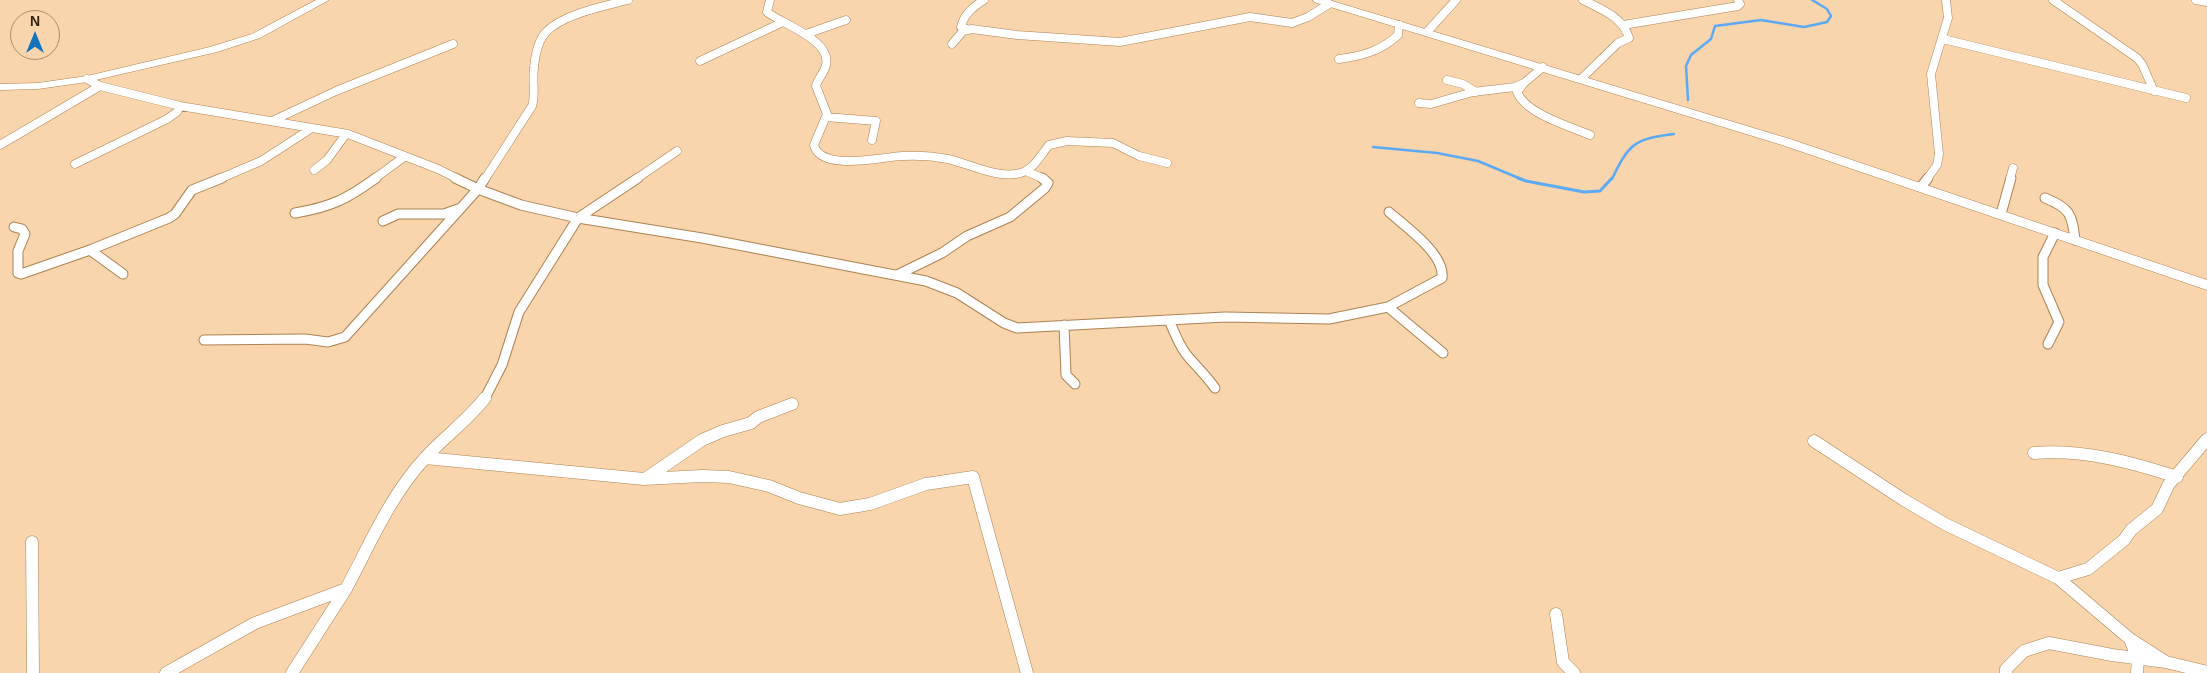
<!DOCTYPE html>
<style>
body{margin:0}
#map{position:relative;width:2207px;height:673px;overflow:hidden;background:#f9d5ad;font-family:Helvetica,sans-serif}
canvas{display:block}
.north{position:absolute;left:10px;top:10px;width:50px;height:50px;box-sizing:border-box;background:#f9d5ad;border:1px solid #aa8d6d;border-radius:50%;rotate:0deg;font-size:14px;font-weight:700;line-height:20px;text-align:center;color:#33220e}
.north::after{content:'';display:block;margin:auto;width:18px;height:22px;background:#1273bf;clip-path:polygon(50% 0,100% 100%,50% 72%,0 100%)}
</style>
<div id="map">
<canvas width="2207" height="673"></canvas>
<div class="north">N</div>
</div>
<script>
const ctx = document.querySelector('canvas').getContext('2d');
ctx.lineJoin = 'round';
function strokePath(path, color, width, dash) { ctx.strokeStyle = color; ctx.lineWidth = width; ctx.lineCap = dash ? 'butt' : 'round'; ctx.setLineDash(dash || []); ctx.stroke(path); }
function fill(path, color) { ctx.fillStyle = color; ctx.fill(path, 'evenodd'); }
strokePath(new Path2D(`
 M1688,100l-2,-34 5,-11 20,-16 4,-13 46,-6 43,7 23,-5 4,-6 -4,-7 -15,-9
 M1373,147l64,6 41,8 43,18
 M1612,179c17,-36 23,-40 62,-45`), '#5baaf5', 2.5);
strokePath(new Path2D(`
 M1518,178l8,3 58,11 16,-1 12,-13`), '#5baaf5', 3);
const streetFar2 = new Path2D(`
 M770,0l-3,12c15,12 65,28 59,53 -1,7 -8,13 -10,21l11,28 -13,31c7,27 67,12 88,11 16,-1 31,0 46,3 22,5 45,18 68,15 17,-2 23,-17 33,-29l18,-4 46,2 26,13 28,7
 M2053,0l84,58 5,6 12,27
 M2196,0l11,2
 M1623,25l115,-19 2,-2 -2,-4
 M967,29l-6,-2c3,-13 12,-20 23,-27
 M1427,32l29,-32
 M806,34l40,-14
 M1943,39l243,59
 M952,44l11,-13 9,-2 45,6 103,7 130,-25 42,6 16,-6 21,-13
 M1339,59c23,-3 42,-8 59,-24l1,-10
 M700,61l81,-38
 M87,79l13,7 80,20 168,28 90,35 20,10
 M1581,79l37,-36 11,-5c-6,-21 -28,-29 -46,-38
 M1447,80l16,4 13,8
 M1524,83l-7,9c9,22 52,34 73,43
 M1419,103l12,1 42,-12 42,-5 9,-4 19,-16
 M826,117l50,4 -4,19
 M272,121l64,-30 117,-47
 M0,145l100,-59
 M75,164l92,-45 10,-7 3,-6
 M314,170l13,-10 19,-26
 M1026,171l18,8
 M219,179l42,-18 51,-33
 M374,179l30,-22
 M485,179l47,-73c4,-13 0,-25 2,-38 1,-12 4,-27 12,-36 17,-18 59,-26 82,-32
 M636,179l41,-28
 M1927,179l10,-14 2,-11 -8,-80 17,-56 -2,-18
 M2010,179l3,-11`);
const streetFar1 = new Path2D(`
 M455,178l23,11 43,16 57,13 124,20 224,43 31,12 47,30 13,5 208,-11 104,2 59,-12 54,-29c3,-24 -36,-51 -53,-66
 M1921,187l7,-9
 M2045,198c25,10 27,16 30,42
 M295,213c36,-6 52,-14 81,-35
 M2001,214l10,-36
 M383,221l15,-7h46l17,-6
 M14,227l8,2 3,5 -7,17v22l3,1 69,-24 79,-32 6,-4 17,-24 30,-12
 M90,250l33,24
 M897,275l45,-22 25,-17 43,-19 35,-29 3,-5 -6,-5
 M1388,307l55,46
 M1169,320c6,14 12,30 23,41 8,9 16,17 23,27
 M1064,325l2,50 9,9
 M204,340l101,-1 23,3 17,-5 133,-148 7,-11
 M2048,344l11,-22 -16,-37v-28l12,-24
 M484,400l18,-35 17,-53 59,-94 60,-40`);
const street = new Path2D(`
 M1814,441l90,59 41,24 113,54 72,61 36,23
 M2034,453c49,-4 97,9 143,24
 M425,458l219,21 58,-3 27,1 40,9 30,12 41,11 30,-5 56,-20 47,-7 54,196
 M645,479l57,-39 21,-9 28,-8 7,-6 34,-13
 M32,542l1,131
 M2058,578l30,-9 36,-29 7,-10 26,-21 12,-25 38,-45
 M1556,614l7,48 11,11
 M2130,639l8,20 -1,14
 M166,673l89,-50 91,-34c24,-45 44,-93 79,-131 19,-21 42,-37 60,-60
 M292,673l54,-84
 M2006,673v-4l18,-18 25,-8 63,12 54,7 41,10`);
const secondary = new Path2D(`
 M316,0h13l-69,38 -43,14 -130,30 -49,7 -38,1v-6l38,-1 49,-7 123,-29 42,-13z
 M1313,0h16l461,139 417,141v10l-425,-145 -468,-143z`);
strokePath(streetFar2, '#ac8252', 9);
strokePath(streetFar1, '#ac8252', 11);
strokePath(street, '#ac8252', 13);
strokePath(secondary, '#ac8252', 1);
strokePath(streetFar2, '#fff', 8);
strokePath(streetFar1, '#fff', 9);
strokePath(street, '#fff', 12);
fill(secondary, '#fff');
</script>
